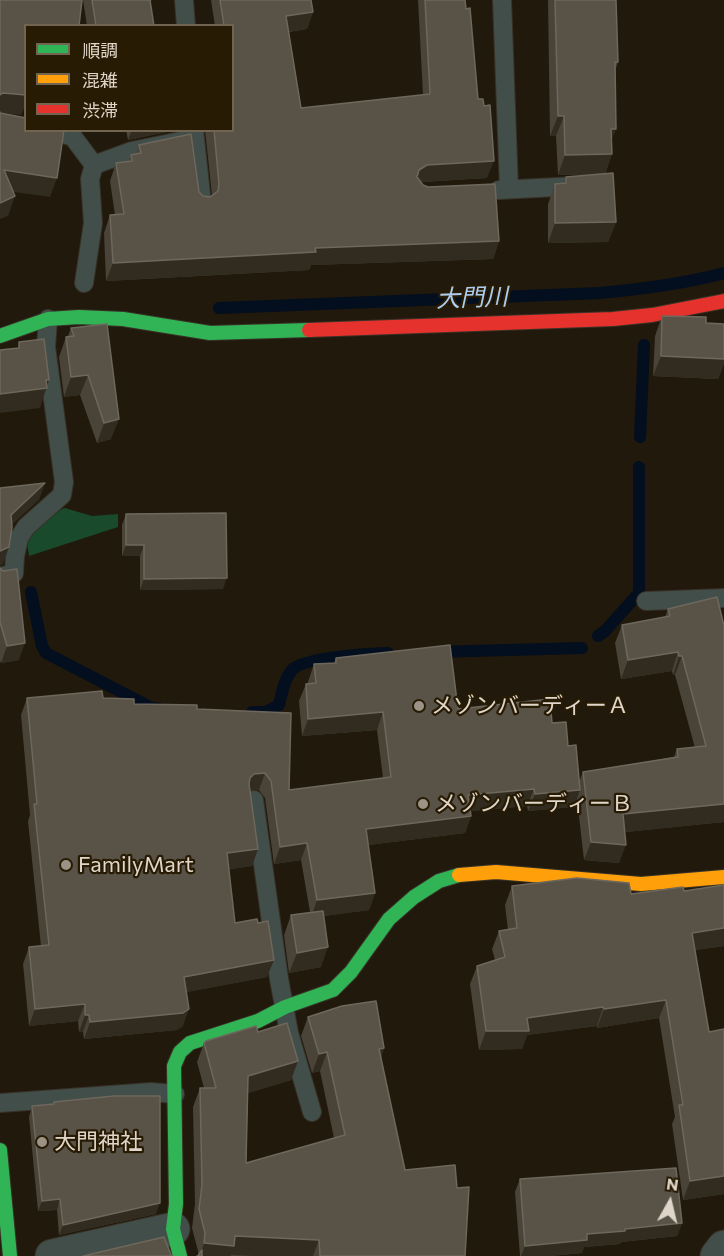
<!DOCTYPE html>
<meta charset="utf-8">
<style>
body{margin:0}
#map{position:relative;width:724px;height:1256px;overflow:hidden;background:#20190c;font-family:Commissioner,"Noto Sans JP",sans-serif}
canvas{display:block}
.legend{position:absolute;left:24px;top:24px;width:210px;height:108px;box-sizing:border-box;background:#281b04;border:2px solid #716552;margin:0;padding:8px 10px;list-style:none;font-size:18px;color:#dfd5c8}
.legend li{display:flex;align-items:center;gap:12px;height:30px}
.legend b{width:30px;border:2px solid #716552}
.north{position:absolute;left:640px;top:1172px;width:60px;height:60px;-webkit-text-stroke:4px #281b04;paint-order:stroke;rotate:8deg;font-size:16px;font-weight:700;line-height:24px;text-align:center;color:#dfd5c8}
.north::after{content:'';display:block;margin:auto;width:21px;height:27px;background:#dfd5c8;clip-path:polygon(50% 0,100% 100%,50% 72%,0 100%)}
</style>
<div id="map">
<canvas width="724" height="1256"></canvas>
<ul class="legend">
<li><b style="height:8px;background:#30b455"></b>順調</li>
<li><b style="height:8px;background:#ff9f0a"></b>混雑</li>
<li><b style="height:8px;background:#e5322d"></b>渋滞</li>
</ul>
<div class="north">N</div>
</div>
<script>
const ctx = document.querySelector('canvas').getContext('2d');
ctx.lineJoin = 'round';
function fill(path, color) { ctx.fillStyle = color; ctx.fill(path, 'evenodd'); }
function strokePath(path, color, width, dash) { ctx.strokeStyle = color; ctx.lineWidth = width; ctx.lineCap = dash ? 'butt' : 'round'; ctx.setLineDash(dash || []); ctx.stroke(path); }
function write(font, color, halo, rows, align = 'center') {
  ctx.font = font + ' Commissioner,"Noto Sans JP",sans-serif'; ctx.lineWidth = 4.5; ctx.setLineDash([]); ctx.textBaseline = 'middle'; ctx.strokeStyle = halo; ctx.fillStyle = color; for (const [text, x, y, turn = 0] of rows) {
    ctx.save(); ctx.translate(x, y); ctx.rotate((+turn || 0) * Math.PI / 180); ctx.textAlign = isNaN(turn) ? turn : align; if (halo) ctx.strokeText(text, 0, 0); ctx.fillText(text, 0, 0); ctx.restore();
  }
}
fill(new Path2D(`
 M65,508l27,8 26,-2v13l-89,29 -2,-14 4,-8 29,-24z`), '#184a2b');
strokePath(new Path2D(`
 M219,308l381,-15c42,-4 84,-9 124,-20
 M640,437l4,-92
 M31,592l11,54 4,7 106,55 8,1
 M598,636l7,-5 34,-38v-126
 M435,652l147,-4
 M252,712h14l13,-7c3,-12 5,-26 13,-35 12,-13 77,-16 96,-17`), '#030e1f', 12);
const lane = new Path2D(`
 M184,0l2,26
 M502,0l7,189
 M51,130l22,7 21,28 -4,14 3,44 -9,60
 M194,130l8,73
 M94,165l38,-14 63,-13
 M499,190l77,-4
 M0,577l14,-4 1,-17 4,-18 7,-11 36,-32 2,-13 -18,-135 2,-28
 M646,601l78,-3
 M254,800l25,179 10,54 23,79
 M0,1103l151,-11 24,2`);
const street = new Path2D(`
 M52,1256l121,-27
 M717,1256l7,-9`);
const fast = new Path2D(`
 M0,336l48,-17 31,-2 44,2 87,14 99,-3
 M0,1150l10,106
 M180,1256l-7,-27 3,-25 -2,-138 6,-14 10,-9 68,-22 27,-14 48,-17 18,-18 38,-53 25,-22 25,-16 20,-6`);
const slow = new Path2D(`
 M459,875l37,-3 145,12 83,-7`);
const jam = new Path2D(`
 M309,330l304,-11 39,-4 72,-14`);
strokePath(lane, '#393228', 20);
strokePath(street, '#393228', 35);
strokePath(fast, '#393228', 16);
strokePath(slow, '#393228', 16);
strokePath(jam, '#393228', 16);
strokePath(lane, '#424e49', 18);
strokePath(street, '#424e49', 33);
strokePath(fast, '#30b455', 14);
strokePath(slow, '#ff9f0a', 14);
strokePath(jam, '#e5322d', 14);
fill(new Path2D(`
 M83,0h70l-3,1 4,25h-67z
 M211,0h106h-6l2,12 -6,17 -18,3 12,76 122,-13 -5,-95h47l22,178 -66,4 2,3 76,56 -6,18 -182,6 -2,5 -203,11 -2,-48 6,-18h5l-5,-34 6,-18 12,-1 3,-7 5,-1 3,-9 64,51 7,1 2,-2 -7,-65h27v-104h-17z
 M548,0h68l2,62 -3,9 -3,69v14l-7,20 -47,1 -2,-39h-6z
 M126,130h50l-48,10z
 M566,177l50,45 -8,20 -60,1v-39l7,-20 8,-1z
 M662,316l44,7 18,36v4l-6,16 -65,-3 2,-40z
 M71,328l40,111 -14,4 -17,-48 -16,2 -5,-40 7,-20 2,-1z
 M126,514l97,75 -83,1v-34h-18v-31z
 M0,568l19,92 -18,3 -1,-2z
 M668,609l56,17v196l-99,10 -6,31 -35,-3 -7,-61 -3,8 -46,4 -1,-5 -57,5 1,5 -6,17 -97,12 7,48 -6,17 -46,6 -2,51 -32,6 -5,-38 7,-20 19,-3 -9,-52 -27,4 -9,-66 -6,-8 -9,1 8,58 -6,17 -23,3 6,54 32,54 -81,15 -3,34 -6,4 -93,9 -1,-7h-4l-1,-11 -49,5 -6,-62 6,-17 12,-1 -13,-125 2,-6 -9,-100 6,-17h76l31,6 63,5 92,81 94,-12 -6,-48 -75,6 -3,-35 7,-17h2v-2l6,-18 20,-1 2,-5 122,51 94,14 16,23 11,36 4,-10 91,-15 3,-8 18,-1 -20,-73h-2l-1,-4 -51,8 -6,-36 7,-18 43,-8z
 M724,885v61l-29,4 29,244 -41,6 -11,-76 3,-7 -16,-99 -62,10v-2l-70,9 -5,14 -43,1 -9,-66 7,-18 18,-6 -3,-11 7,-18 9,-1 -3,-25 7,-19 119,8 53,-3z
 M308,1017l76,31 -3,9 24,113 52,18 8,68h-267v-5l-6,-23 3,-24 -2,-97 7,-19h4l-7,-26 7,-19 54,-11 40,29 -7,19 -43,13 -2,70 88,-25 -14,-67 -8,2 -11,-37z
 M54,1102l102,112 -97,21 -2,-25 -19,1 -9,-94 3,-11 21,-2z
 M520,1179l162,44 -5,13 -56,6 -1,2 -36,3 -2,6 -32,3h-30l-5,-64z`), '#494338');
fill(new Path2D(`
 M313,12l-6,17 -27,4 6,-17z
 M3,93l23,2v9l-5,11 -21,-2v-18z
 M558,116h6l-8,20h-6z
 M611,129h5l-8,20z
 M132,130h44l-48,10z
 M612,154l-7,20 -47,1 7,-20z
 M494,161l-7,17 -66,4 -9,5 7,-17 8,-5z
 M4,170l53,8 -7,19 -50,-7z
 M15,196l-7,20 -8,3v-16z
 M616,222l-8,20 -60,1 7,-20z
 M499,241l-6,18 -182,6 -2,5 -203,11 7,-18 202,-15z
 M661,356l63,3v4l-6,16 -65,-3z
 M88,375l-8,20 -16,2 7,-20z
 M46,380h3l-9,28 -40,5v-19z
 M119,419l-8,20 -14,4 7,-20z
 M45,483l-6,17 -34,31 6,-16z
 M126,545h18l-4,11h-18z
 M9,547l-6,17 -3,2v-15z
 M227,578l-4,11 -83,1 4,-11z
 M25,643l-6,17 -18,3 6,-17z
 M678,652l-6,19 -51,8 7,-19z
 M679,656h3l-7,19h-2z
 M383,712l-6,18 -75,6 6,-17z
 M265,773l-6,17 -11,1 2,-13 4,-4z
 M534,789l-7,17 -65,6 6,-17z
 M580,790l-6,17 -46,4 7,-17z
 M724,804v18l-108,11 7,-19z
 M471,816l-6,17 -105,13 6,-17z
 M591,842l35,3 -7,18 -35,-3z
 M307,843l-6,17 -27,4 6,-17z
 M258,849l-6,17 -31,5 6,-18z
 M375,893l-6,17 -58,8 6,-18z
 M724,928v18l-39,6 7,-19z
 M328,947l-7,20 -32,6 8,-20z
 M274,960l-7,17 -90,17 7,-17z
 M666,1000l-7,18 -62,10 7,-19z
 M85,1004l-7,17 -49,5 6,-17z
 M603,1007l-6,19 -70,9 -5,14 -43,1 7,-19 41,-13z
 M189,1009l-6,17 -6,4 -93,9 6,-17z
 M85,1015h4l-6,17h-4z
 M384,1048l-7,19 2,-18z
 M327,1052l-7,19 -8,2 7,-19z
 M298,1061l-7,19 -50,15 7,-19z
 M724,1176v18l-41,6 7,-19z
 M60,1199l-3,11 -19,1 4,-10z
 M160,1203l-4,11 -97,21 4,-10z
 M682,1223l-5,13 -56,6 -1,2 -36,3 -2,6 -32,3h-29l4,-10 62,-12 38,-5z
 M235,1236l84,4 -6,16h-59l-23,-1v1h-31l4,-13z`), '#322c20');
const building = new Path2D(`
 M0,0h82l-3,26h-53v69l-23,-2 -3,2z
 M92,0h58l4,26h-58z
 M220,0h91l2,12 -27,4 15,92 129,-14 -5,-94h40l1,9 4,-1 8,91h5l1,7 6,-1 4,56 -67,4 -8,5 -2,7 6,8 5,2 67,-3 4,57 -184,7 1,4 -203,11 -3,-48 14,-1 -8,-51 16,-2 -1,-6 10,-2 -2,-8 52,-11 8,58 4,4 7,1 8,-6 1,-7 -5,-54h18v-104h-8z
 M555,0h61l2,62h-3l1,67h-5l1,25 -47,1 -1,-39h-6z
 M0,112v1l26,5v12h38l-7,48 -53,-8 11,26 -15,7z
 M613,173l3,49 -61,1v-39l11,-1v-6z
 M662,316l44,1v6l18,1v35l-63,-3z
 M107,324l12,95 -15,4 -16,-48 -17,2 -5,-40 8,-1 -3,-8z
 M44,339l5,41h-3l1,8 -47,6v-44l19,-2v-6z
 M45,483l-34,32 1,12 -3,20 -9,4v-63z
 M226,513l1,65 -83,1v-34h-18v-31z
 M0,568l3,3 14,-2 8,74 -18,3 -7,-24z
 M717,597l7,29v178l-101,10 3,31 -35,-3 -8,-70 95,-15 -1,-8 29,-3 -24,-90h-3l-1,-4 -50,8 -6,-35 48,-9 -2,-7z
 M450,645l8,64 92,-10 2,24 14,-1 2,24 8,-1 4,45 -45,4 -1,-5 -66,6 3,21 -105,13 9,64 -58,7 -10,-57 -27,4 -9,-66 -6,-8 -11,1 -4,4 -1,6 9,65 -31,4 8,70 22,-4 1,4 10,-2 6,39 -90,17 5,32 -6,4 -93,9 -1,-7h-4v-11l-50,5 -6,-62 20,-2 -15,-141h3l-10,-106 75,-7 1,7 31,1v5l63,1v4l94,4 -2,77 102,-13 -8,-65 -75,7 -2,-35 10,-1 -2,-19 22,-1v-5z
 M577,878l52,5 2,11 52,-7 1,4 40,-6v43l-32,5 17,99 15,-3v147l-34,5 -11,-76h4l-17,-105 -62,9 -1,-2 -76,11 2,13h-43l-9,-65 28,-9 -6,-26 18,-3 -5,-42z
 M323,911l5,36 -31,6 -6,-38z
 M376,1001l8,47 -5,1 26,121 50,-5 2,23 12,-1 -4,69h-145l-1,-16 -84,-4 -1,10 -30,-3 1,-10 -6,-24 3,-24 -2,-97h16l-12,-45 2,-2 50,-15 2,6 29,-9 11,38 -50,15 -2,87 99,-28 -18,-83 -8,2 -11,-37 34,-11z
 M114,1096h46v107l-97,22 -3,-26 -18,2 -10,-95 22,-2v-2z
 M676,1168l6,55 -57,6v2l-38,3v6l-62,6 -5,-67z
 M164,1237l7,18 2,1h-90z
 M202,1250v6h-5h1z`);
fill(building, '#595347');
strokePath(building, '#6e675c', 1.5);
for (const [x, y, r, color] of [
 [419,706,6,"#9c9386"],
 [423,804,6,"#9c9386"],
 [66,865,6,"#9c9386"],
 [42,1142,6,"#9c9386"]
]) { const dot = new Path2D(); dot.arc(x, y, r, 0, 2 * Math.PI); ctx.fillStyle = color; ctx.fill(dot); strokePath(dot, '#281b04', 2); }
write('22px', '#dfd5c8', '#281b04', [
 ["メゾンバーディーＡ",431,706],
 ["メゾンバーディーＢ",435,804],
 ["FamilyMart",78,865],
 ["大門神社",54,1142]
], 'left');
write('italic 24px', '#acccf0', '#281b04', [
 ["大門川",472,298,-2]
]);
</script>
